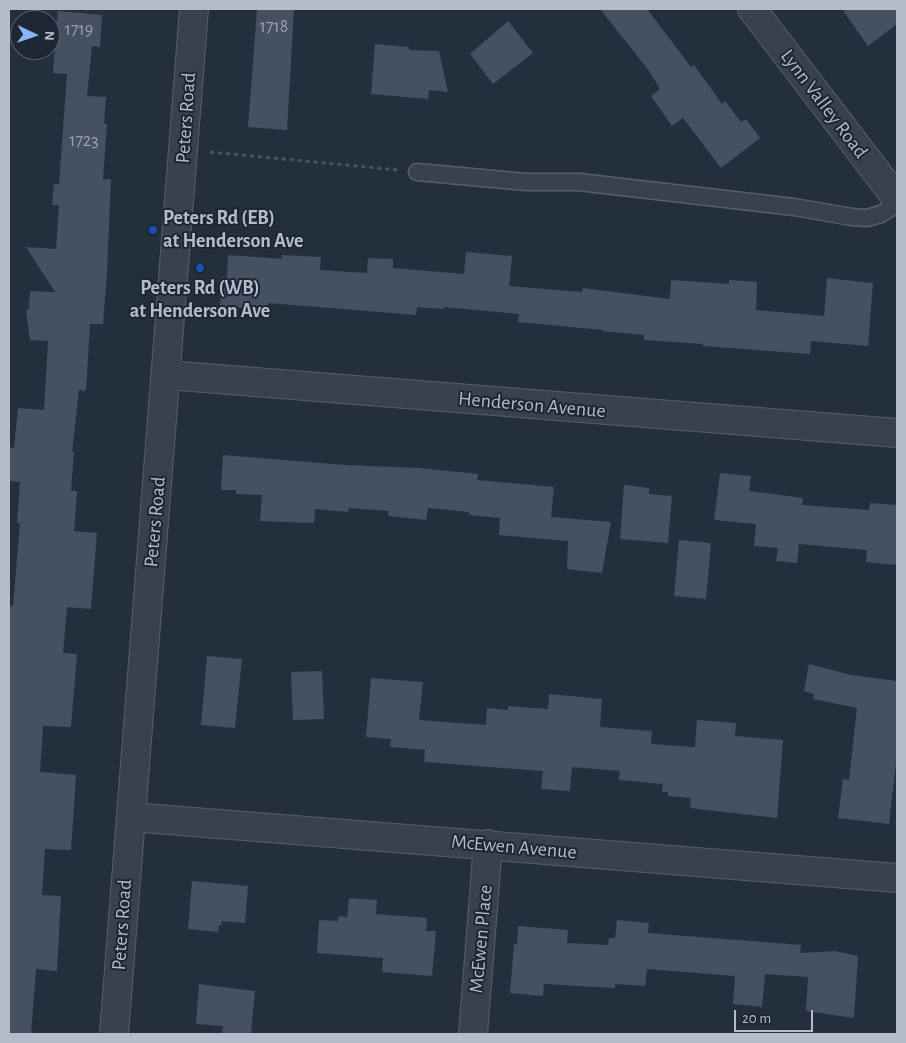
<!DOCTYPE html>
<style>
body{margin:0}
#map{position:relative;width:906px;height:1043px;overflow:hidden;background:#242f3e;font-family:"Alegreya Sans",sans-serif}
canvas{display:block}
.frame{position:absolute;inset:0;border:10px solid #b4bcc9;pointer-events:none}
.north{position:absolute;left:10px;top:10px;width:50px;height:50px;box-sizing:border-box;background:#1d2633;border:1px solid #59626f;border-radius:50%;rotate:93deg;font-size:14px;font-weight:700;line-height:20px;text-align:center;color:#b4bcc9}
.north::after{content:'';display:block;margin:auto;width:18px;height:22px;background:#8ab4f8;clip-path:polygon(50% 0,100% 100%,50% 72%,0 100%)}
.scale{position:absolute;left:734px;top:1010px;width:79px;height:22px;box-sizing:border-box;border:2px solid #b4bcc9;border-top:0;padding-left:6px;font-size:15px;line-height:18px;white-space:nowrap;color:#b4bcc9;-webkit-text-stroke:4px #1d2633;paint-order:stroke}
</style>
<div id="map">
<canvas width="906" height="1043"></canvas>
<div class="frame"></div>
<div class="north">N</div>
<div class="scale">20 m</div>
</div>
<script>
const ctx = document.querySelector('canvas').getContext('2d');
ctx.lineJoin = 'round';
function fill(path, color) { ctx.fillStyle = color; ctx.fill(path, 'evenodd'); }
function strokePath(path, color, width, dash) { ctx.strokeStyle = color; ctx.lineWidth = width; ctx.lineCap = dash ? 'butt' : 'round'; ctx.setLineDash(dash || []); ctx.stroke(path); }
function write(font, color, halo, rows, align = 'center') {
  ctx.font = font + ' "Alegreya Sans",sans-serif'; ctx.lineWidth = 4; ctx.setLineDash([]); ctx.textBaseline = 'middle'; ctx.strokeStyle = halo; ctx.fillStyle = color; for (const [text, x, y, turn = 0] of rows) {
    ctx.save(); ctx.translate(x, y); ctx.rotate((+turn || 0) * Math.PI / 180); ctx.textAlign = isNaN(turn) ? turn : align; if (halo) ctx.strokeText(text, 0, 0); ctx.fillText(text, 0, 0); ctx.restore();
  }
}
fill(new Path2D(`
 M257,9h37l-7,121 -39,-3z
 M600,9h47l44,58 3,-2 28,39 3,-3 16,21 5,-3 14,19 -39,30 -38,-50 -11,8 -21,-30 9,-7 -10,-17z
 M842,9h55v15l-29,22z
 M58,11l44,4 -2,32 -8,-1 -5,50 19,1 -2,27h3l-4,55h8l-4,93 -4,52h-13l-4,67 -7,-1 -7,62h2l-3,39h6l-3,40 23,2 -6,76 -24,-2 -4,46 14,1 -6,73 -28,-1 -3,46 36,3 -5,75 -26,-1 -3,46 19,1 -4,75 -21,-2 -5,65h-22v-428h4l7,-83h-3l3,-41 -11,-1v-34l5,1 4,-40 26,2 4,-69 -18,-1 -4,-29 3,-3 1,-17 25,1 -29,-45 30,2 3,-44h-7l2,-21h5l8,-110 -14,-1z
 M508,21l25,32 -40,31 -23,-30z
 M375,44l34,3v3l30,1 9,41 -19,-2 -1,9 -57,-5z
 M466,252l46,4 -3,30 73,6 1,-4 87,11 1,-19 58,4v-4l28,2 -1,28 68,6 3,-38 46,5 -5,63 -57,-5 -1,13 -107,-8v-2l-59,-4v-5l-42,-4 1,-1 -85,-8 1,-8 -75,-7v2l-27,-2 -1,8 -148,-12v7l-48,-4 2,-29 5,1 1,-23 54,4v-4l39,2 -1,13 47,3 1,-15 25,1v9l71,6z
 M223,455l122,10 74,3 59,6 -1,6 77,7 -3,30 60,5 -9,51 -35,-4 1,-28 -69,-6 1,-17 -31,-3v-3l-41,-4 -2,12 -38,-4 1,-5 -40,-3 -1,4 -33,-3 -1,14 -54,-2 2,-26 -26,-1v-4h-15z
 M720,473l31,3 -2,15 54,7 -1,7 67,5 1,-7 27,2v60l-31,-3 1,-12 -68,-6 -2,19 -21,-2 2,-13 -24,-2 2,-22 -42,-4z
 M624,485l25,3v6l23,2 -4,47 -48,-4z
 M679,540l32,3 -5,56 -32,-3z
 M207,656l35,3 -7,69 -34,-3z
 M809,664l42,11 46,6v73l-8,70 -51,-6 5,-39 6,1 8,-72 -44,-9 1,-5 -10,-3z
 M322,671l2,48 -31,1 -2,-48z
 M371,678l52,4 -4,38 67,5 1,-17 21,2v-4l40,3 1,-15 53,5 -2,28 52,4 -1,13 44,3 2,-27 39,3 -1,13 48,4 -6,78 -87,-10 1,-10 -23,-2v-4h-6l1,-8 -44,-4 1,-9 -48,-4 -2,24 -29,-2 2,-18 -119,-9 1,-12 -35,-3 1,-8 -25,-2z
 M192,881l56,5 -3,37 -23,-2v4h-3l-1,7 -30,-3z
 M349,898l28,2 -1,14 51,4 -1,13h10l-4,45 -50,-4 1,-14 -66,-5 2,-33 19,1 1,-5 8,1z
 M617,920l32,3 -1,10 153,12 -1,8 35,-2 23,5 -4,62 -48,-7 2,-34 -43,-3 -3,33 -29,-3 2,-28 -88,-7 -2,17 -30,-2v4l-71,-4 -1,12 -33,-3 4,-49h3l1,-18 50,4 -1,13 41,2 1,-7h6z
 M199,984l56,7 -4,43h-29l1,-8 -27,-2z`), '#455162');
const service = new Path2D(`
 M417,172l109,10h53l215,25 58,10 15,1 14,-4 16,-10`);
const minor = new Path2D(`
 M167,375l730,58
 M131,817l766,61
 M114,1034l80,-1025
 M473,1034l15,-190`);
const tertiary = new Path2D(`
 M752,9l145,190`);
strokePath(service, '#565f6c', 19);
strokePath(minor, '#565f6c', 30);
strokePath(tertiary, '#565f6c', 30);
strokePath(new Path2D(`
 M210,152l188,18`), '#44595c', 3, [4, 4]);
strokePath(service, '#38414e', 16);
strokePath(minor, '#38414e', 28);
strokePath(tertiary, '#38414e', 28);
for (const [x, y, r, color] of [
 [153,230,5,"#1a4fb4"],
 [200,268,5,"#1a4fb4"]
]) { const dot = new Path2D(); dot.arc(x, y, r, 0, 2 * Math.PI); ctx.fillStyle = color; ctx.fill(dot); strokePath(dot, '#1d2633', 2); }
write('18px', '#98a1af', null, [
 ["1718",274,27],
 ["1719",79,30],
 ["1723",84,141]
]);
write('20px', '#b4bcc9', '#1d2633', [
 ["Lynn Valley Road",824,104,53],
 ["Peters Road",186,118,-86],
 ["Henderson Avenue",532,405,5],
 ["Peters Road",155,522,-85],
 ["McEwen Avenue",514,847,5],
 ["Peters Road",122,925,-86],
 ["McEwen Place",481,939,-85]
]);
write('bold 20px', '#b4bcc9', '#1d2633', [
 ["Peters Rd (EB)",163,218],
 ["at Henderson Ave",163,241],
 ["Peters Rd (WB)",200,288,"center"],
 ["at Henderson Ave",200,311,"center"]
], 'left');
</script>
